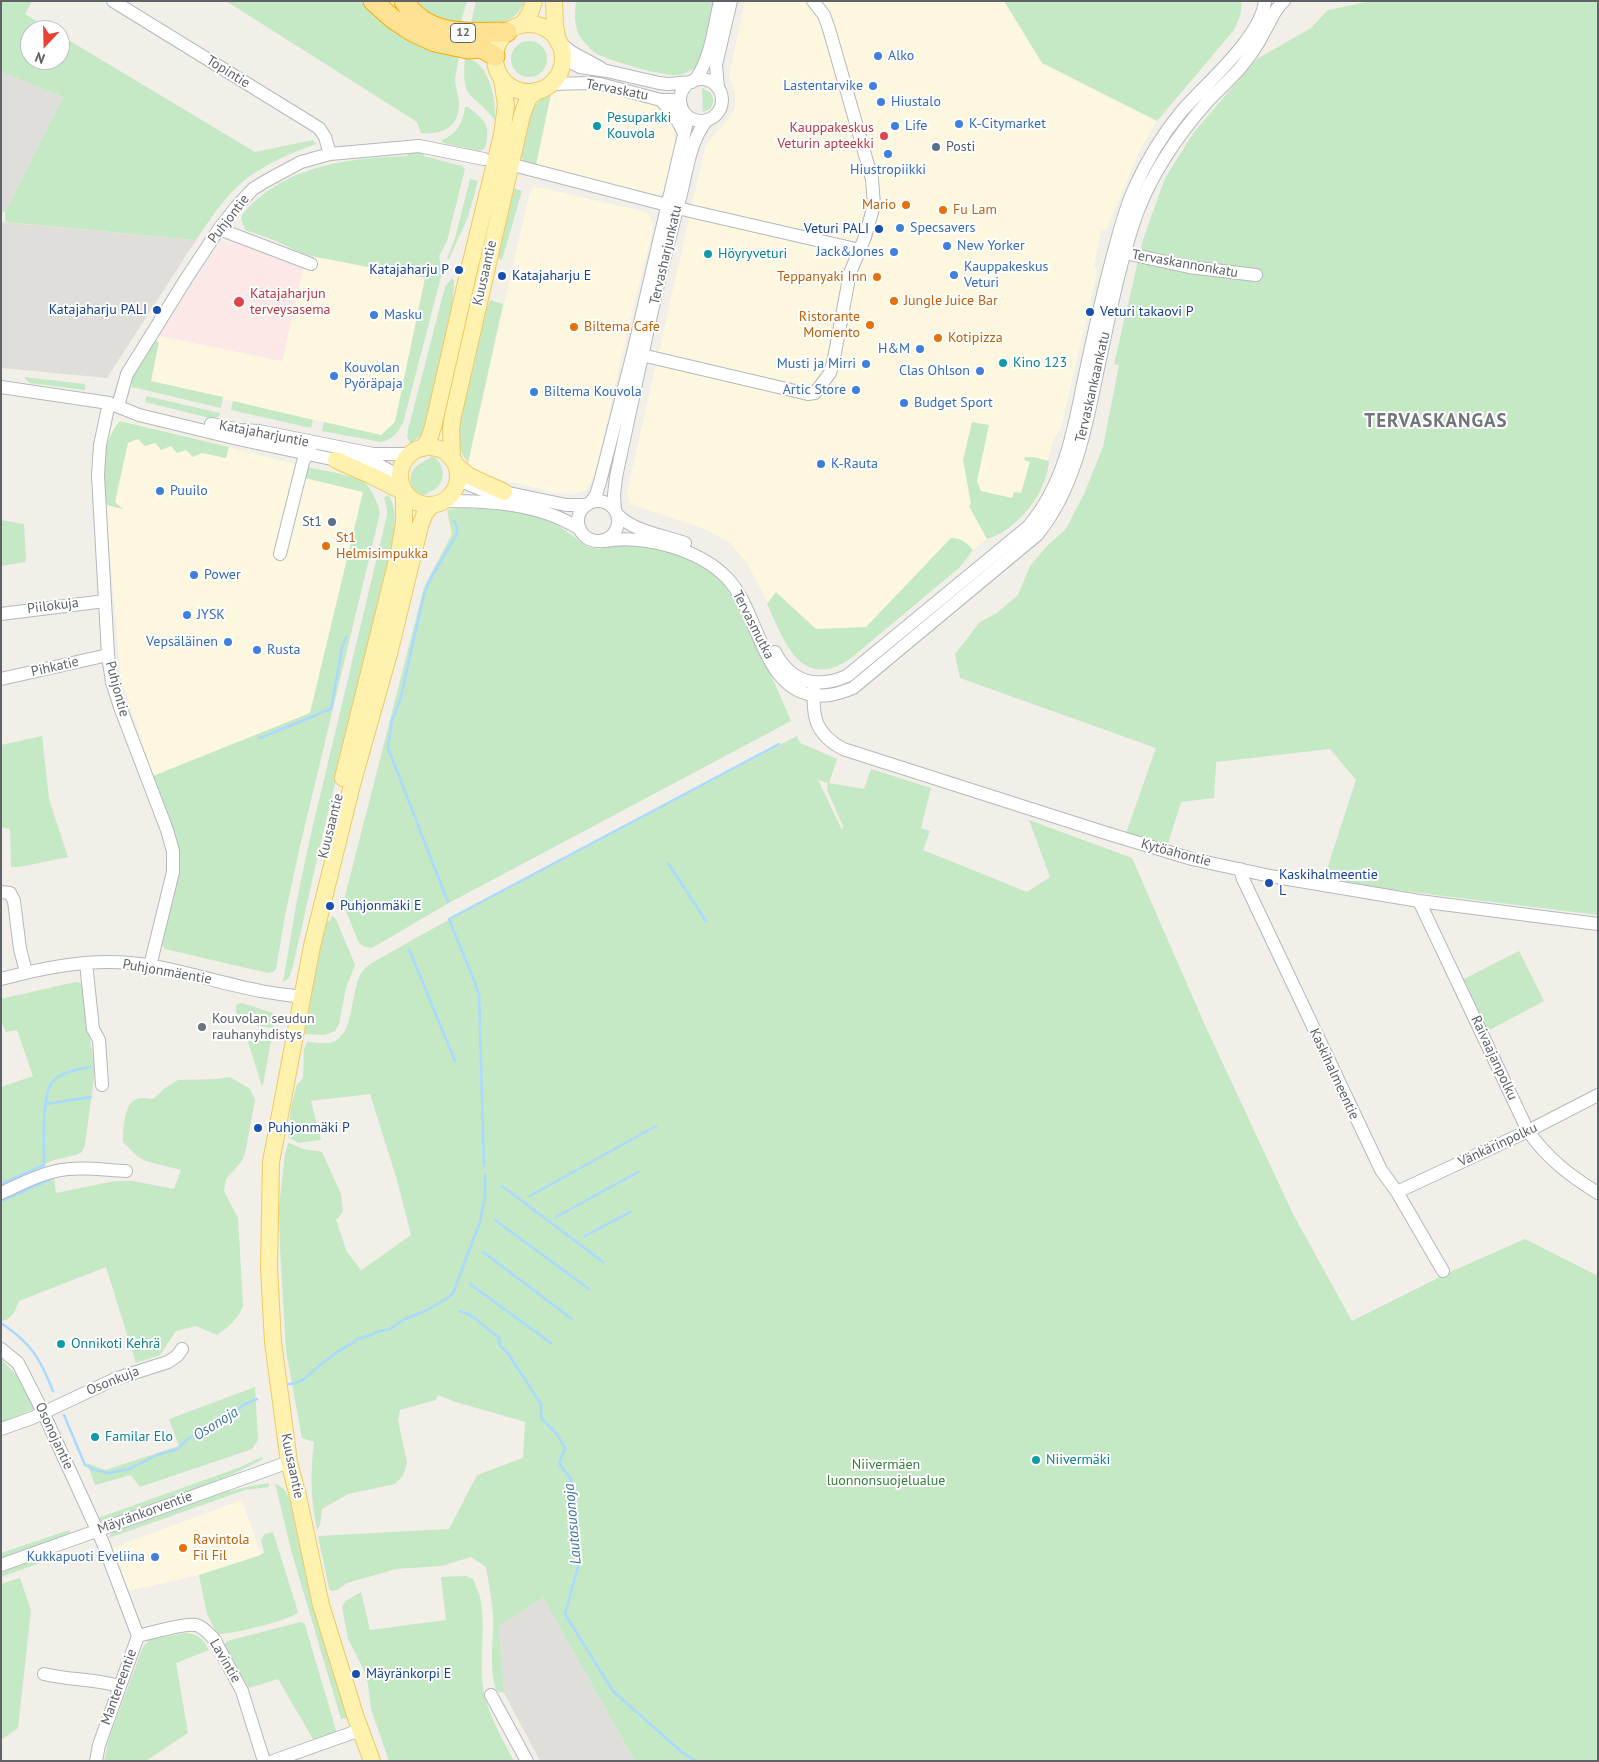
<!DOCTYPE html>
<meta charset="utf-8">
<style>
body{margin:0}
#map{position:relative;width:1599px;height:1762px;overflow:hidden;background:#f1efe8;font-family:"PT Sans",sans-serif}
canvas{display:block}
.frame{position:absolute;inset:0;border:2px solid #5f6368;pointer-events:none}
.north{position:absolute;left:20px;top:20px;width:50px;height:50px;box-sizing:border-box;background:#fff;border:1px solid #bfc1c3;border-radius:50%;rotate:201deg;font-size:14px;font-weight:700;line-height:20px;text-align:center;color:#5f6368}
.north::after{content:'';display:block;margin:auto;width:18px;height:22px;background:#ea4335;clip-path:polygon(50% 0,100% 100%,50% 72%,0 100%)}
</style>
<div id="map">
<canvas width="1599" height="1762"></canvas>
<div class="frame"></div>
<div class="north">N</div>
</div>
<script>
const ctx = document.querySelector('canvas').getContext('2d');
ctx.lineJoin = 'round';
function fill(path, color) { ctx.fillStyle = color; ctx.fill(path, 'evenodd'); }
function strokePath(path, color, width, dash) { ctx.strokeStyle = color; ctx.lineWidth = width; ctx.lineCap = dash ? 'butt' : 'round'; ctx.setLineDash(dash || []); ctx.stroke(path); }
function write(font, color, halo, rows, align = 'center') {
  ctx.font = font + ' "PT Sans",sans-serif'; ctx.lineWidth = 4; ctx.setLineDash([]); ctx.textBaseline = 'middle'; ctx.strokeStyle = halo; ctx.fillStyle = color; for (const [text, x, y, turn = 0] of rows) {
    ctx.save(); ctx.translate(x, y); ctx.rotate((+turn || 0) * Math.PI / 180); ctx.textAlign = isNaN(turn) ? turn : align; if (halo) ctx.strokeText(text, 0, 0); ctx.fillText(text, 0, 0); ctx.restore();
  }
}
fill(new Path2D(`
 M745,1h259l38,62 115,58 -16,27 -34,81 -6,2 -7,34 3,8 -36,155 -8,13 -9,33 -43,60 -14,5 -14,11 -119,103 -58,3 -49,-93 -17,-20 -25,-14 -75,-25 -3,-11 79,-349 19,-21 10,-15v-17l-6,-15z
 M572,89h18l27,6 33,8 14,9 9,12 2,20 -9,46 -11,6 -119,-31 15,-71z
 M538,187l103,24 7,3 5,9 -1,9 -30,122 -27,121 -9,15 -12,4 -18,-1 -66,-16 -12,-6 -10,-8 62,-272 3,-3z
 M306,255l119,23 -30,144 -14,13 -241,-55 20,-44 122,25z
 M120,420l187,47 58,17 -55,229 -157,63 -32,-99 -19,-211 7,-37z
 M242,1500l19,55 -62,20 -71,16 -16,-43z`), '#fef7e0');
fill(new Path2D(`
 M1,72l62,25 -58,115h-4z
 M1,222l195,18 -89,138 -106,-10z
 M543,1598l92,163h-95l-36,-68 -5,-67z`), '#e0deda');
fill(new Path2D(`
 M231,241l72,27 -21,93 -122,-25 58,-90z`), '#fce8e6');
fill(new Path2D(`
 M1,1h31l-7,13 26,16h-21v30h30v-25l195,117 58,-12 3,4c-28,10 -54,21 -76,40 -17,15 -31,37 -44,56l-191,-18v-10l58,-115 -62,-25z
 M226,1h139l94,55c-1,8 -3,16 -4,23 0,10 5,18 4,27 -1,23 -19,29 -38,27l-4,-11z
 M418,1h49l-7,24c-17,-4 -31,-9 -42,-24z
 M476,1h49c-11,25 -31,23 -55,26z
 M576,1h139c-3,13 -11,58 -19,66 -4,3 -13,8 -18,8 -17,1 -64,-13 -81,-21 -4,-2 -8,-7 -11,-10 -12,-12 -12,-27 -10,-43z
 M1004,1h237c2,11 -3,20 -7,29l-77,91 -115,-58z
 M1372,1h226v914l-275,-34 33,-101 -26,-31 -114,13 -2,36 -33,4 -14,45 -42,-11 31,-88 -196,-70 -5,-24 25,-32 17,-9 21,-18 12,-29 17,-20 19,-17 18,-35 19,-47 16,-82 -5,-1 29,-124 22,-62 29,-46 63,-73 54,-31 17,-18z
 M511 59a18 18 0 1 1 36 0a18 18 0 1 1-36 0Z
 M465,58c25,3 31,42 30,62 -22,-29 -34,-17 -30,-62z
 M702,88l9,5 3,8 -4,8 -7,3z
 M551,94l-15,71 -11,-3 -4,-4v-6l10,-42 10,-11z
 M465,107h3c18,14 23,18 17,41l-5,3 -37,-8 -1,-3c15,-6 21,-17 23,-33z
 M423,152l1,4 38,10 3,3 -18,72 -8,15 3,17 -39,150c-5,9 -11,17 -22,19l-59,-11 2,-9 57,13 14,-13 30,-144 -119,-23 -32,-15 -29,-10 -4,-12c5,-10 15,-18 24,-25 41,-30 91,-35 141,-37l5,-3z
 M470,179l8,2 -10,36 -19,42h-2l8,-21z
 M512,188l10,3 -20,69 -3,-1v-14z
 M452,278l2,3 -1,19 -25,119 -6,15 -11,10 -4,-7 1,-7 37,-143z
 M490,300l13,4 -35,159 -6,-10 -3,-10 1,-26 25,-105z
 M153,340l6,2 -8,39 72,16 -2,11 -89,-21v-11z
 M24,377l61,7v6l-56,-7z
 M146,396l74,17 -1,3 -5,3 -69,-17z
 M233,401l80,19 -2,8 -80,-18z
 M120,421l109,26 -3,11 -24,-5 -9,4 -7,-7 -9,3 -6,-7 -10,4 -6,-7 -10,3 -7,-7 -10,4 -13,59 8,7 -16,-4c-7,-22 -5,-67 13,-84z
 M972,422l17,3 -12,56 4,10 31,7 2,-6 7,1 9,-31 -6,-2 1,-3h8l16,4c-2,28 -24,58 -48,72 -4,3 -10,4 -14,6l-18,-33 2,-2 -8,-44z
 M432,456c13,7 15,25 2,34 -4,2 -8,4 -11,6 -12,-6 -18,-18 -7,-29 4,-5 11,-6 16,-11z
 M307,467c14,3 46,8 57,15 6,4 15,23 16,31l-80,333 -15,69 -9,54 -3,3 -5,1 -103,-24 -4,-7 18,-74 -2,-26 -24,-66 157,-63 53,-221 -58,-14z
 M388,495c10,12 6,34 5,49l-74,306 -26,116 -4,12 -6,4 14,-82 13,-62 77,-323v-6l-3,-11z
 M459,508l51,2 31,7 14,6 33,24 11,2 17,-5h25l43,11 31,18 25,31 51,117 -344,183 -75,44 -7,-1 -6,-4 -16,-39 81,-317 28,-53 -5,-24z
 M1,520l23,4 2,38 -25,4z
 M951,538c10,0 15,4 22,12l-13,17 -110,92c-50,33 -66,-19 -83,-55l9,-12 40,37 50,-2z
 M42,736l7,63 19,58 -49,10h-8l-1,-38 -9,-2v-82z
 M797,736l3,7 37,16 -8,24 35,6 7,-20 60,19 -10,40 9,3 -7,19 104,42 23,-15 -21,-57 103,38 72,165 89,191 59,107 98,-49 75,-33 73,37v485h-963l-92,-163 -44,28 5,67 -7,-2c-9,-20 -3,-52 -4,-74 -1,-17 -4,-33 -7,-50l-15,-10 -30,9 -45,3 -49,14 -10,7 -6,1 -2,-3 -11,-52 131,-7 28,-54 46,-17 2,-36 -69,-20 -18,-7 -2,5 -36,10 -2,10 9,43 -4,13 -8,8 -47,10 -26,15 -2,16 -3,5c-6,-28 -7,-59 -3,-88l-12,-4 -16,-87 -6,-103 -1,-41 6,-53 3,-11c6,1 11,5 16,6 7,2 12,1 18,3l19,42 2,18 -7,8 11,32 14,18 -5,4 55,-39 -14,-55 -27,-86 -59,7 10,39 -23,3 -10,-6 3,-31 6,-21 6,-7 1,-29 3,-7c7,0 16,2 23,1 26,-6 19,-52 32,-71 2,-3 5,-6 8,-8 140,-80 284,-154 427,-228zM818,780l10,3 -1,7 16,36 -1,4z
 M332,916l4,3 19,46 -9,23 -7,36 -4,7 -10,4 -21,-1c4,-38 12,-74 21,-111l5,-2z
 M1519,951l25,50 -58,31 -24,-52z
 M75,982l6,1 1,3 13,85 -10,73 -3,8 -6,3 -22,5 -53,23v-96l32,-11 -16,-46 -11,2 -5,-12v-21z
 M242,1003l31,10 2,4 -2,11c-12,-2 -43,-4 -36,-24z
 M252,1031l20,4 -9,50 -1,1 -15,-47 1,-5z
 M230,1077l20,12 5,11 -9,49 -4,12 -16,18 -2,12 14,27 5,88c-6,14 -14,21 -26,29l-21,-9 -20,5 -16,24 -24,8 -30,-96 -87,34c-4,9 -6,17 -16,20l-2,-2v-121l51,-22 2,2 2,15 59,-12h18l41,8 7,-19 -35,-9 -8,-4 -15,-15c0,-11 1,-40 14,-43 5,-2 12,0 16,0l12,-11 13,-8 39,-1z
 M1,1359l19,20 14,30 -33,13z
 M255,1387l3,53 -6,9 -112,38 -9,-12 -36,10 -8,-22 18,7 74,-24 -10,-27z
 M262,1457l1,2c-50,27 -104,43 -156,62h-6l-3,-3 140,-50z
 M269,1483v4l-24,3 -136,48 4,-7c51,-18 102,-40 156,-48z
 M275,1483l9,6 8,13 35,149 20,67 -6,1 -50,-169z
 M69,1530l2,4 -70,26v-7z
 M273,1532l25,80c-6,8 -69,23 -81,22l-10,-20 -8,-39 62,-20 3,-3 -3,-12 4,-6z
 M50,1554l1,5 -50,18v-6z
 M466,1576l7,3c2,5 5,12 7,18 7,33 -3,68 5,100 6,23 18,43 29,64h-125l-18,-52 -3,-25 -5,-16 -15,-29 -6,-33 5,-6 14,-8 9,38 76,-10 -5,-43z
 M20,1578l11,32 -13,118 -17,12v-156z
 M301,1622l4,3 31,105 -1,4 -14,5h-8l-35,-60 -29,9 -25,-42 3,-5z
 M185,1633c14,1 18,6 24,17l-33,13 12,70 -42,28h-42l5,-23 34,-91 6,-7z`), '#c5e8c5');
strokePath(new Path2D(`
 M260,738l71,-29 11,-61 4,-11
 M668,863l38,58
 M448,902l-60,-154 4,-28 8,-19 24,-107 7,-16 26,-44v-7l-3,-6
 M409,949l46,112
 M46,1104l45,-7
 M484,1166l-5,-171 -4,-12 -26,-64 330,-175
 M1,1184l43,-19c0,-17 -3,-74 10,-85 10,-9 23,-10 36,-13
 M502,1186l101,76
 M530,1196l126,-70
 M1,1201l48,-21
 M556,1217l82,-45
 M495,1220l94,69
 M585,1236l45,-24
 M483,1252l89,67
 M470,1284l81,59
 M459,1311c17,3 26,19 40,26l1,9 7,6 34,52v14l16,16 8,14 -6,15 12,16 7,88 -13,47 48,77 71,63 12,7
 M1,1323c30,20 39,35 52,68
 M289,1384c17,-1 23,-14 36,-23 9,-7 19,-14 30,-19l2,-3 14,-4 5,-3 14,-3 13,-9 24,-10 22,-13 4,-4 27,-71 5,-26v-21
 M64,1415l21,50 10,5 13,3 21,-4 28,-14 20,-6 11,-10 32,-21 8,-1 17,-13 12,-5`), '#aadaff', 2.5);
const minor = new Path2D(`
 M113,1l206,127 6,9 5,17
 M558,42l15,11 28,15
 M563,58l17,9 27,4 52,12 9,1 24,-2
 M680 100a21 21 0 1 1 42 0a21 21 0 1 1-42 0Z
 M695,80c16,-21 19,-53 25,-79
 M551,84l39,-1 10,1 61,16h13l7,5
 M718,88l-2,-23 15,-64
 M661,100l15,18 8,15
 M517,166l173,45 170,39
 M219,229l92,35
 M1116,251l73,16 67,8
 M633,353l175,41 7,-1 15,-20 4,-15 16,-85 15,-36 9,-32 -2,-26 -43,-150 -5,-14 -11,-14
 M1,387l108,16 30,12 99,24 98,21 25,2 18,3 20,11
 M109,403l-9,42 -2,30 10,180 4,27 8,25 47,123 6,21v21l-23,94
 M118,406l9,-32 59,-95 33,-50 18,-23 16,-17 11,-7 37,-20 29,-8 89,-8 65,13
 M211,424l29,6 19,1 114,23h37
 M458,480l27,11 19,1 62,13h21
 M443,501c48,0 96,2 137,28
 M578 521a20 20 0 1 1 40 0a20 20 0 1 1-40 0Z
 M590,503l6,-8 4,-13 33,-129 55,-236
 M615,510l-1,-15 2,-18c20,-93 39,-187 64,-279 7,-26 9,-56 27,-78
 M617,514c17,18 45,21 68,29
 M604,541c39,-7 95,8 123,37 31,32 34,104 81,116 16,4 30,0 45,-6l184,-153c36,-44 48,-102 59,-157 12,-55 22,-111 41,-165 16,-42 40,-77 70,-111 11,-12 24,-23 34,-35 9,-11 17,-22 23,-35 7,-11 10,-23 20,-31
 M280,554l23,-92 7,-14
 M1,614l104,-13
 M775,652c16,31 41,37 72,24l181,-149c35,-41 45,-92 55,-143 10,-47 20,-94 33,-140 5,-19 10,-37 18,-55 12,-27 28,-54 47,-77 24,-28 80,-74 84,-111
 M1,679l107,-24
 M814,689c-2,29 2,45 29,60l263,84 86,26 78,17 149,25 179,23
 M1240,869l3,10 138,291 16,22 46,79
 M1,892l9,1 4,8 6,48 6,23
 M1419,901l109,230c19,27 42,45 70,62
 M86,963l7,66 6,11 3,45
 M1,979c42,-11 85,-20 129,-16 45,4 87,20 131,28 14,3 28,4 42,6
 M1397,1192l131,-61 70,-36
 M1,1193c18,-8 36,-18 55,-22 23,-5 47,-1 70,0
 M1,1349l17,14 25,49 60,131 35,93 -39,109 -3,16
 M1,1429l31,-11 83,-39 53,-17 9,-6 5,-7
 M1,1565l288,-103
 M138,1636c12,-3 47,-13 58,-11 8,2 13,9 18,14l28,52 22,70
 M44,1674c25,6 51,5 75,12
 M491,1695l36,66
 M273,1761l87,-31`);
const major = new Path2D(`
 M554,1l1,24 3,17
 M495 58a34 34 0 1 1 68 0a34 34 0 1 1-68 0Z
 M522,25l8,-12 4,-12
 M400 476a29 29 0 1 1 58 0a29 29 0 1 1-58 0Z
 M423,448l6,-9 4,-12 35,-153 34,-139 4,-30 -4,-26
 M452,459l-1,-30 2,-13 69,-301 6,-16 8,-8
 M336,460l34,15 34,17
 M456,465l13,11 35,16
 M343,778l56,-226 5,-29v-31
 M372,1761l-16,-43 -35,-113 -23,-109 -9,-34 -16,-120 -4,-74 2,-106 41,-216 41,-165 37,-131 30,-124 5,-13 7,-8`);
const highway = new Path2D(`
 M373,1l20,18 20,13 22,10 33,7 13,-1 14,8
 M404,1c25,38 65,31 103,31`);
strokePath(minor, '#b5b8bc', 14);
strokePath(major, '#f2c960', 18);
strokePath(highway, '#f9ab00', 21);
strokePath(minor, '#fff', 12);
strokePath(major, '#fff2af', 16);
strokePath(highway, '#fde293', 19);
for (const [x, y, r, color] of [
 [878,56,5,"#3f7fe0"],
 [873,86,5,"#3f7fe0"],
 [881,102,5,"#3f7fe0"],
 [959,124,5,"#3f7fe0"],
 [597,126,5,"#0f9aa8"],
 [895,126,5,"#3f7fe0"],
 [884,136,5,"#e0444e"],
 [936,147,5,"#5c6f8a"],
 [888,154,5,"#3f7fe0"],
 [906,205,5,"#e8710a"],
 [943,210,5,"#e8710a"],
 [900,228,5,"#3f7fe0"],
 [879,229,5,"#1a4fb4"],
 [947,246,5,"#3f7fe0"],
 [894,252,5,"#3f7fe0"],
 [708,254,5,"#0f9aa8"],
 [459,270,5,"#1a4fb4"],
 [954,275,5,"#3f7fe0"],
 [502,276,5,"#1a4fb4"],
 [877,277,5,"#e8710a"],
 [894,301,5,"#e8710a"],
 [239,302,6,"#e0444e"],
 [157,310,5,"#1a4fb4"],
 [1090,312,5,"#1a4fb4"],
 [374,315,5,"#3f7fe0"],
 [870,325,5,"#e8710a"],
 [574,327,5,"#e8710a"],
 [938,338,5,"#e8710a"],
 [920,349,5,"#3f7fe0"],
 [1003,363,5,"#0f9aa8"],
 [866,364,5,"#3f7fe0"],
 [980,371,5,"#3f7fe0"],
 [334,376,5,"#3f7fe0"],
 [856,390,5,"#3f7fe0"],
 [534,392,5,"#3f7fe0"],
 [904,403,5,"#3f7fe0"],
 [821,464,5,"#3f7fe0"],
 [160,491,5,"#3f7fe0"],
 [332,522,5,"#5c6f8a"],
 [326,546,5,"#e8710a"],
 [194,575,5,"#3f7fe0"],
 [187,615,5,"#3f7fe0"],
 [228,642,5,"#3f7fe0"],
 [257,650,5,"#3f7fe0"],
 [1269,883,5,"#1a4fb4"],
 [330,906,5,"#1a4fb4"],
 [202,1027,5,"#6b7280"],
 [258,1128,5,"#1a4fb4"],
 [61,1344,5,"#0f9aa8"],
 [95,1437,5,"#0f9aa8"],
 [1036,1460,5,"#0f9aa8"],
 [183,1548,5,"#e8710a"],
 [155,1557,5,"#3f7fe0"],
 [356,1674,5,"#1a4fb4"]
]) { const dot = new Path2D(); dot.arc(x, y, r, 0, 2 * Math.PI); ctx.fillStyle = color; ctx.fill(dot); strokePath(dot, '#fff', 2); }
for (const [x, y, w] of [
 [463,33,25]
]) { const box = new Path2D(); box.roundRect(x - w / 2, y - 9.5, w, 19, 4); ctx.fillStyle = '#fff'; ctx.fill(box); strokePath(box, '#5f6368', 1); }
write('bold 12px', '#5f6368', null, [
 ["12",463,33]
]);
write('14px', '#366cbe', '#fff', [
 ["Alko",888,56],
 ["Lastentarvike",863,86,"right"],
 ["Hiustalo",891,102],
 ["K-Citymarket",969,124],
 ["Life",905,126],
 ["Hiustropiikki",888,170,"center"],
 ["Specsavers",910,228],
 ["New Yorker",957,246],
 ["Jack&Jones",884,252,"right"],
 ["Kauppakeskus",964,267],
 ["Veturi",964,283],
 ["Masku",384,315],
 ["H&M",910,349,"right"],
 ["Musti ja Mirri",856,364,"right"],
 ["Kouvolan",344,368],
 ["Pyöräpaja",344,384],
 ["Clas Ohlson",970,371,"right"],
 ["Artic Store",846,390,"right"],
 ["Biltema Kouvola",544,392],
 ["Budget Sport",914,403],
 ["K-Rauta",831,464],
 ["Puuilo",170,491],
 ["Power",204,575],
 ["JYSK",197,615],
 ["Vepsäläinen",218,642,"right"],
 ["Rusta",267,650],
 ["Kukkapuoti Eveliina",145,1557,"right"]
], 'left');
write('14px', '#5f6368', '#fff', [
 ["Topintie",228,72,32],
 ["Tervaskatu",617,90,11],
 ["Puhjontie",229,219,-52],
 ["Tervasharjunkatu",666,255,-77],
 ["Tervaskannonkatu",1185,264,10],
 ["Kuusaantie",485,273,-77],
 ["Tervaskankaankatu",1093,387,-77],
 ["Katajaharjuntie",264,434,11],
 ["Piilokuja",53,606,-7],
 ["Tervasmutka",753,625,63],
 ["Pihkatie",55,667,-13],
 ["Puhjontie",117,689,75],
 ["Kuusaantie",331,826,-76],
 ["Kytöahontie",1176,853,15],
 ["Puhjonmäentie",167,972,10],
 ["Raivaajanpolku",1494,1058,65],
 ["Kaskihalmeentie",1334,1074,65],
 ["Vänkärinpolku",1498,1145,-25],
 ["Osonkuja",113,1381,-22],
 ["Osonojantie",54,1436,65],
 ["Kuusaantie",292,1466,78],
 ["Mäyränkorventie",145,1513,-20],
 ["Lavintie",225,1661,60],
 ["Mantereentie",119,1687,-70]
]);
write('14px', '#0d838f', '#fff', [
 ["Pesuparkki",607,118],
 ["Kouvola",607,134],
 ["Höyryveturi",718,254],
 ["Kino 123",1013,363],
 ["Onnikoti Kehrä",71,1344],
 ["Familar Elo",105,1437],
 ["Niivermäki",1046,1460]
], 'left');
write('14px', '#be3a42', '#fff', [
 ["Kauppakeskus",874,128],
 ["Veturin apteekki",874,144],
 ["Katajaharjun",250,294,"left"],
 ["terveysasema",250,310,"left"]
], 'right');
write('14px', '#4e5e75', '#fff', [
 ["Posti",946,147],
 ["St1",322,522,"right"]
], 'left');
write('14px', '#c56008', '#fff', [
 ["Mario",896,205,"right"],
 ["Fu Lam",953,210],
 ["Teppanyaki Inn",867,277,"right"],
 ["Jungle Juice Bar",904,301],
 ["Ristorante",860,317,"right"],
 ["Momento",860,333,"right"],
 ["Biltema Cafe",584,327],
 ["Kotipizza",948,338],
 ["St1",336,538],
 ["Helmisimpukka",336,554],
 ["Ravintola",193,1540],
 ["Fil Fil",193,1556]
], 'left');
write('14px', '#164399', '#fff', [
 ["Veturi PALI",869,229,"right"],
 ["Katajaharju P",449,270,"right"],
 ["Katajaharju E",512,276],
 ["Katajaharju PALI",147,310,"right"],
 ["Veturi takaovi P",1100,312],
 ["Kaskihalmeentie",1279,875],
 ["L",1279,891],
 ["Puhjonmäki E",340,906],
 ["Puhjonmäki P",268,1128],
 ["Mäyränkorpi E",366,1674]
], 'left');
write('14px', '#5b616d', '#fff', [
 ["Kouvolan seudun",212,1019],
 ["rauhanyhdistys",212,1035]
], 'left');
write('14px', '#348238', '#fff', [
 ["Niivermäen",886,1465],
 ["luonnonsuojelualue",886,1481]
]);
write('italic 15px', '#4174aa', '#fff', [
 ["Osonoja",216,1424,-32],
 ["Lautasuonoja",573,1524,-95]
]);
ctx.letterSpacing = '1px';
write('bold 19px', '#70757a', '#fff', [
 ["TERVASKANGAS",1436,422]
]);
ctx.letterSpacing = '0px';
</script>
